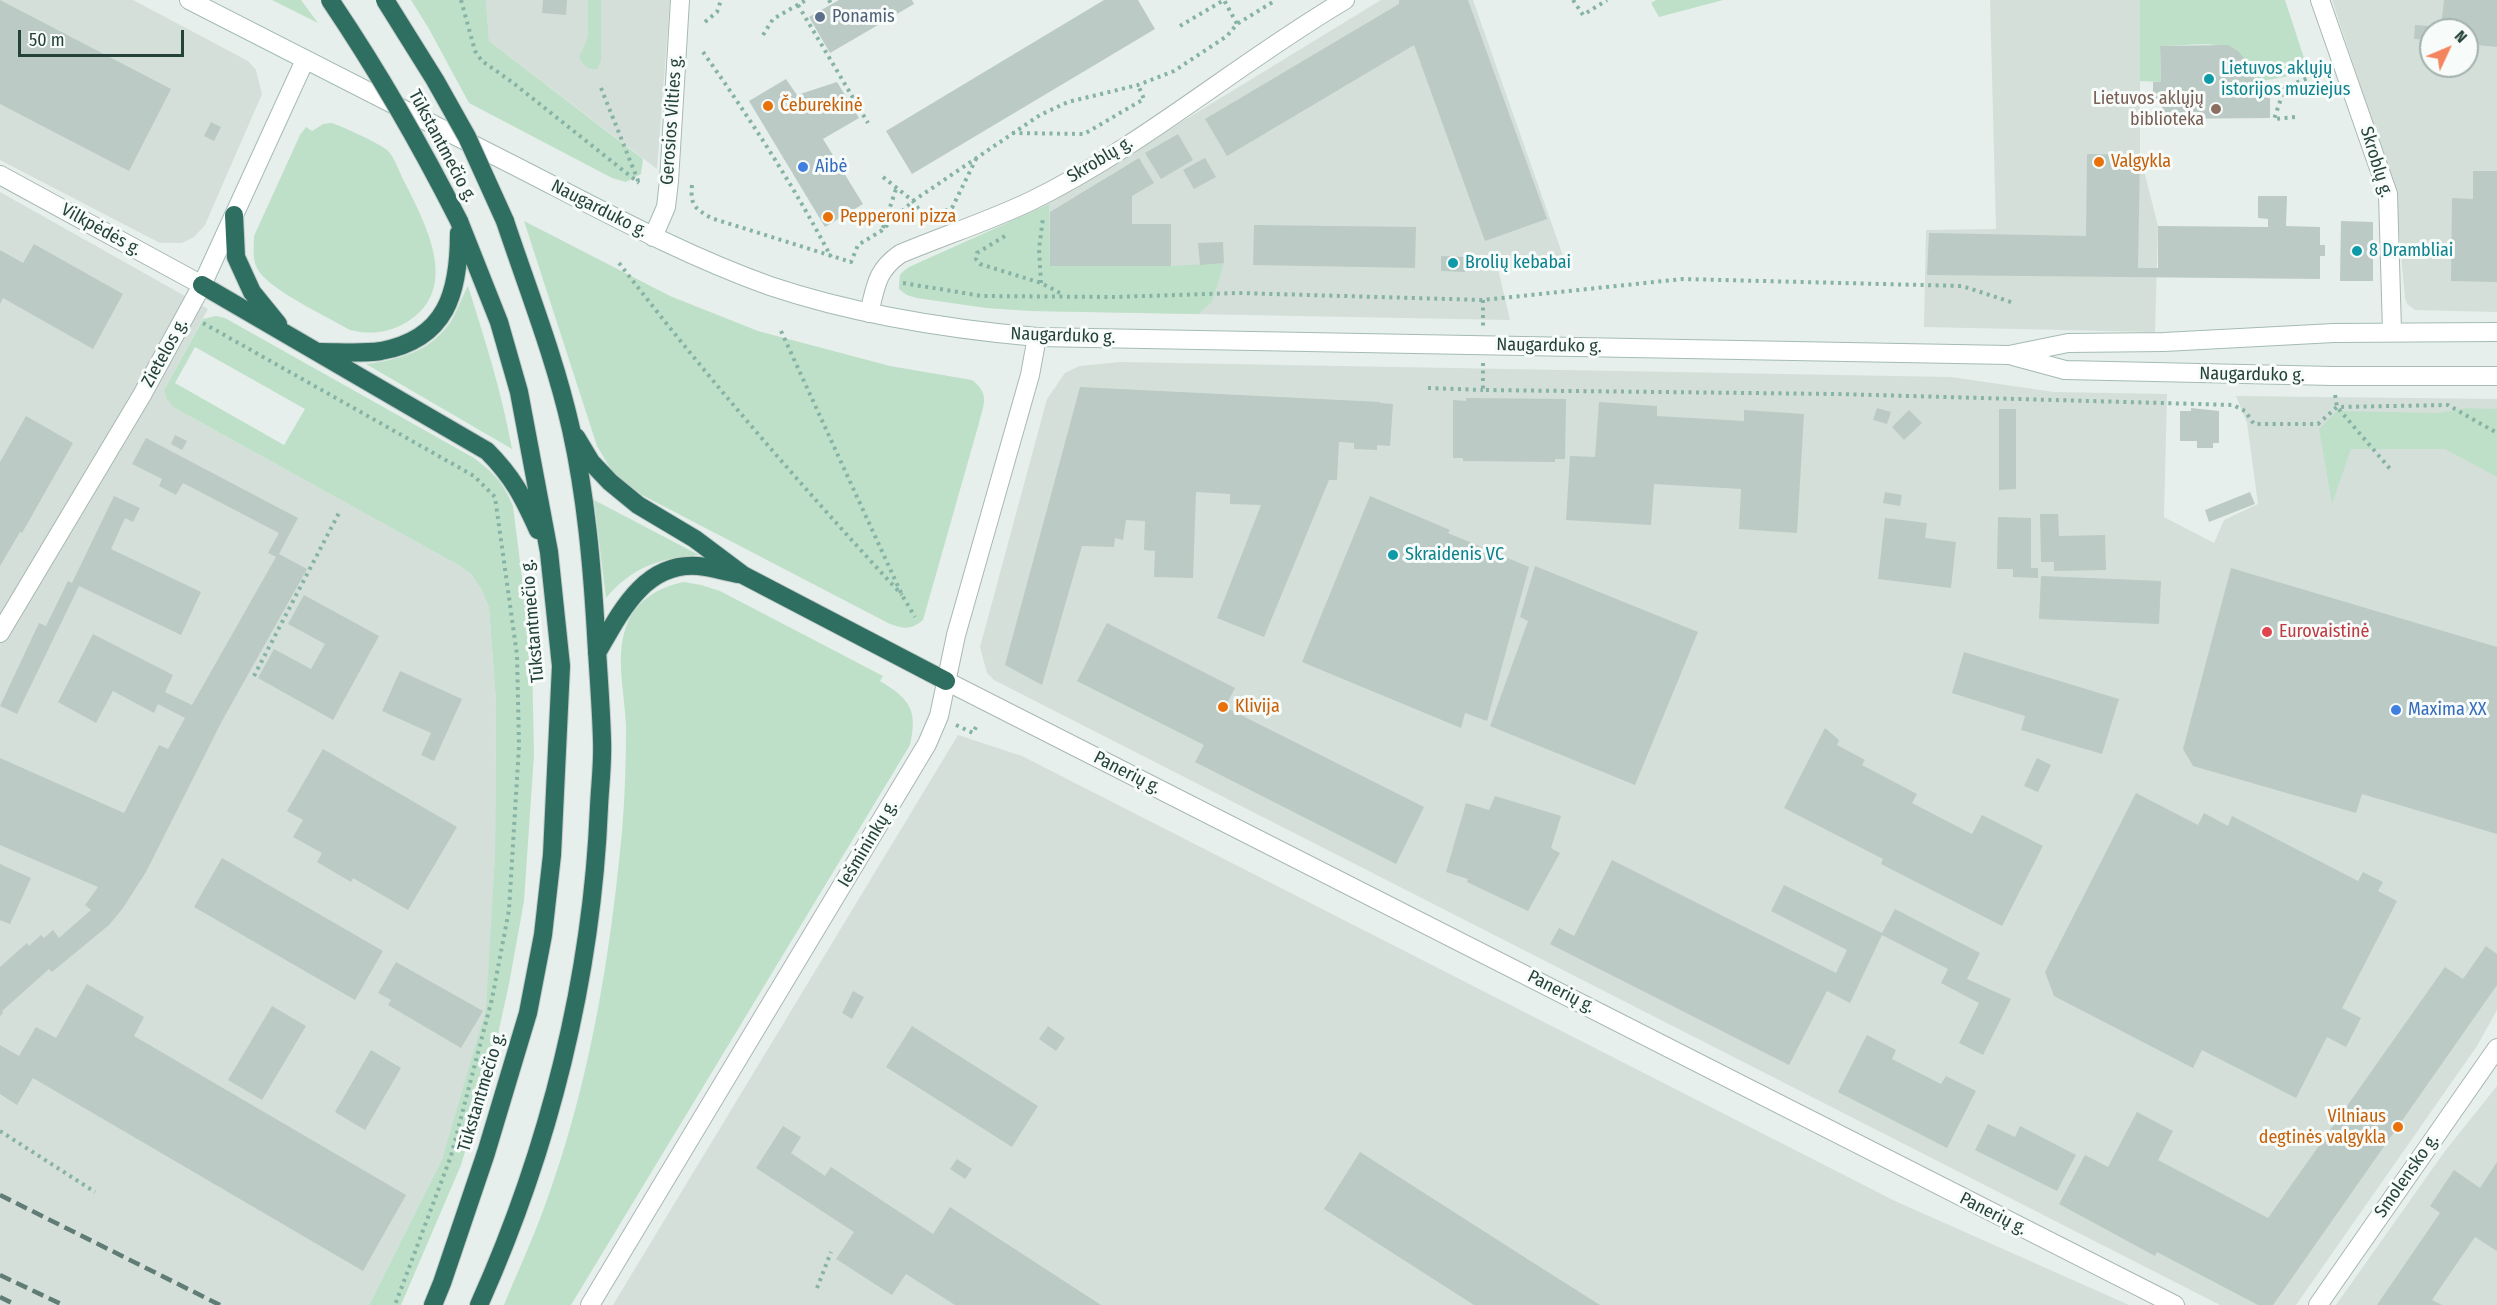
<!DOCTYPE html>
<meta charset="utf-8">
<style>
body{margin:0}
#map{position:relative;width:2497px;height:1305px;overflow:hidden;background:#e6efeb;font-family:"Fira Sans Condensed",sans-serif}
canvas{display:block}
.north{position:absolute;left:2419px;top:18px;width:60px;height:60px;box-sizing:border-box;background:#f7fbf9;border:2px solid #a3b1ad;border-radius:50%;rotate:46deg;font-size:16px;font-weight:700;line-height:24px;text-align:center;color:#24423a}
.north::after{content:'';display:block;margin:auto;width:21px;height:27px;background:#f4845f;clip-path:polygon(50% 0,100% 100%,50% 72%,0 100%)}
.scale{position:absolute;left:18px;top:30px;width:166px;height:27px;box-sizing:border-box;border:3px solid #24423a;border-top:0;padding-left:8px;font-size:18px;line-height:21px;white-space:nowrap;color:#24423a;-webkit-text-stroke:4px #f7fbf9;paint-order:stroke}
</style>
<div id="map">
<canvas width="2497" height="1305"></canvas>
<div class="north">N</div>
<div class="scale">50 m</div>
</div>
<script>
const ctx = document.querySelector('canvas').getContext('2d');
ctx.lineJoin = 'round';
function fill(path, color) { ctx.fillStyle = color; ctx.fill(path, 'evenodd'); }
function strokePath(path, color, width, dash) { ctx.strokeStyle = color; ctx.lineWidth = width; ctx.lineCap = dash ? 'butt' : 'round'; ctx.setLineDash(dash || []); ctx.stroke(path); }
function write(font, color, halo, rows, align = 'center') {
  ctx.font = font + ' "Fira Sans Condensed",sans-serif'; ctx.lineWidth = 6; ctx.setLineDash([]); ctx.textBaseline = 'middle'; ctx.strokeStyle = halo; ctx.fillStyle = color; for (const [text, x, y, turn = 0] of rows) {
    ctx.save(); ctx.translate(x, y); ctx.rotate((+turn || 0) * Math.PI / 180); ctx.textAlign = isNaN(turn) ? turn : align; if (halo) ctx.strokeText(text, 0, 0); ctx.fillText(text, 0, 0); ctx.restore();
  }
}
fill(new Path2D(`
 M0,0h133l115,61 8,9 6,24 -57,131 -11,12 -12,6h-22l-160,-83z
 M486,0h184l-13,169 -168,-128z
 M1381,0h92l95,270 -70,-1 12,51 -478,-9 -45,-3 -70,-10 -10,-3 -8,-6 1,-14 4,-5 135,-61z
 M1990,0h150v155l18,71 -3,106 -231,-5 2,-97 70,-1z
 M2332,0h165v312l-82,-2 -8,-6 -2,-6 -10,-109zM2431,30h36v36h-36z
 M0,192l208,117 -44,81 9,17 287,159 11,8 10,15 8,19 7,94 -1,151 -8,157 -45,149 -73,146h-369z
 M1120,362l831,15 103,15 113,2 -3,123 50,26 10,-23 34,-16 -11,-81 -11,-27 261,3v611l-20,36 -181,259h-76l-1226,-625 -7,-7 -7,-26 67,-248 18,-26 14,-7z
 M958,735l64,21 873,445 234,104h-1516z
 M2497,1086v219h-161l109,-154z`), '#d4dfda');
fill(new Path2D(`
 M272,0h29l17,23z
 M411,0h75l3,41 154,118 -2,15 -15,8 -14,-4 -143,-75 -40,-74z
 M588,0h13v61l-4,8c-10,1 -13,-3 -18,-11l9,-21z
 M1656,0h67l-64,17 -8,-14z
 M2140,0h145l19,58 -15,18 -33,6c-15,-50 -54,-36 -96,-36l1,36 -21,-1z
 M331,123c9,2 50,21 57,28 7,7 12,23 17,32 21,42 56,106 2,139 -18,11 -38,13 -57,8 -22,-13 -83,-41 -93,-62 -5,-10 -3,-22 -3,-32l46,-101 6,-8 6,4 11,-7z
 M1049,204l1,62h121l53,-3 -12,39 -14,12 -166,-3 -45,-3 -70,-10 -10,-3 -8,-6 1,-14 9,-8z
 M524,221l146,75 88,35 132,35 82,14c18,14 12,24 7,43l-56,197c-12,10 -19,9 -33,4l-248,-129 -26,-17 -19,-32z
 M468,286c17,54 34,107 44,163l-146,-85c32,-4 63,-12 83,-40 8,-11 12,-26 19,-38z
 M216,316l9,2 249,140c20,15 29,24 39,48l19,151 2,98 -10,146 -15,83 -18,82 -30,99 -60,140h-32l73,-146 44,-149 9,-157 1,-151 -7,-94 -8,-19 -10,-15 -11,-8 -287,-159 -6,-8 -3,-9 39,-71zM195,347l110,62 -21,36 -109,-62z
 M2466,408l31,1v68l-52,-28h-94l-19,55 -13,-75 18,-18 103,2z
 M594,500l105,55c-39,3 -67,12 -93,43z
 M684,582l17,3 19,6 163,85 -3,5c30,18 38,29 30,64l-339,560h-67c13,-32 28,-64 40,-97 45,-121 66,-249 78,-377 3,-34 4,-70 4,-105 -1,-31 -11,-69 0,-99 9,-26 32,-40 58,-45z`), '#bfe0c8');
fill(new Path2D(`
 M0,0l171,89 -42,82 -129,-67z
 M543,0h24l-1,15 -24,-2z
 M839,0h73l2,4 -84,49 -21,-36z
 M1104,0h34l17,29 -243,145 -26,-43z
 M1468,0l79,219 -62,22 -71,-196 -187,111 -22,-37 194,-115v-4z
 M2444,0h53v47l-30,-3v-14h-36v10l-17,-1 1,-14 26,2z
 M2228,45l10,6 11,13 7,18v6h14v30l-108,1v-20h-9v-17h8l-1,-36z
 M786,79l11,16 40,-13 22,36 -36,21 40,65 -38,23 -76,-126z
 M211,122l10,5 -7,14 -10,-5z
 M1178,134l15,26 -32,19 -16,-26z
 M2087,154l53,1 -2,113h20v-42l110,1v-8l-10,-1v-22h29l-1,30 34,1v18h5v11h-5v23l-393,-4 2,-42 157,3z
 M1139,158l15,25 -22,13v28h39v42h-121v-54z
 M1205,158l11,19 -22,12 -11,-19z
 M2473,171h24v111l-46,-1 1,-83 21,1z
 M2341,221l32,1v59h-33z
 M1254,225l162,2 -1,41 -162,-3z
 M1223,242l1,21 -24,2 -2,-22z
 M34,244l89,50 -30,55 -90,-51 -3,6v-54l23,13z
 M1441,256l24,1v15l-24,-1z
 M1080,387l300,15v1l13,1 -3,42 -13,-1v5l-23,-1v-6l-15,-1 -2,38h-8l-65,157 -47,-19 44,-113 -31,-1v-10l-34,-2 -3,86 -39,-1 1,-26 -11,-1 1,-29 -19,-1 -3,20 -8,-2 -1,9 -32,-1 -40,139 -37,-20z
 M1466,398l100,1 -1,60h-10v3l-92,-1v-3h-10v-58l13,1z
 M1599,402l58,4v10l87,5v-11l60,4 -7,119 -58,-4 2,-40 -87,-5 -3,41 -85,-5 4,-64 25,1z
 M1877,408l14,4 -4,12 -14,-4z
 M2191,408l28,3v32h-6v5h-16v-7h-17v-30h11z
 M1999,409h17v80l-17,1z
 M1909,410l13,13 -18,17 -12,-13z
 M26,416l47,27 -51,90 -2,-1 -20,34v-104z
 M175,435l12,6 -5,9 -11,-6z
 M146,438l152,80 -19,36 28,15 -85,152 -76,151 -23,36 -14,17 -57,47 -3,-3 -47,42 1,2 -3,3v-49l27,-24 2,3 12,-11 3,3 9,-8 6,8 32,-28 -6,-5 13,-18 -98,-42v-87l124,55 35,-68 9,4 17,-31 -27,-14 -4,9 -41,-22 -17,32 -38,-21 35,-68 80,41 -8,17 27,13 84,-148 -8,-4 11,-20 -96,-50 -7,12 -17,-9 3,-7 -30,-15z
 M1885,492l17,3 -2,11 -17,-3z
 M2250,492l5,12 -46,18 -4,-12z
 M114,496l26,12 -7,14 -8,-4 -14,31 90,43 -20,43 -102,-49 -62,128 -17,-8 39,-83 7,3 22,-45 4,2z
 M1370,496l80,34 -2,3 81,34 -42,154 -22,-8 -4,15 -159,-66z
 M2040,514h18l1,22 46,-1 1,35 -52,1v-9h-13z
 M1998,517l33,1v50h7v10l-25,-1v-8h-16z
 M1885,518l42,5 -2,15 31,4 -5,46 -73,-9z
 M1535,566l163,66 -63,153 -145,-59 38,-105 -8,-4z
 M2231,568l266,79v187l-135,-40 -6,19 -163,-47 -10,-17z
 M2041,576l120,5 -2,43 -120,-5z
 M304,595l75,41 -46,84 -75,-42 16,-29 37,20 14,-25 -37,-20z
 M1107,623l128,65 -10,19 199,100 -28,57 -201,-102 9,-17 -127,-64z
 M1964,652l155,47 -17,55 -81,-24 4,-14 -73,-23z
 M400,671l62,28 -28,62 -13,-6 10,-22 -49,-22z
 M1825,728l14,12 -2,5 28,15 -3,5 55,29 -5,9 60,31 10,-19 61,31 -41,80 -121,-62 2,-5 -99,-51z
 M323,749l134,78 -49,83 -55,-32 -2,4 -34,-20 5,-9 -29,-16 10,-17 -16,-9z
 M2037,758l14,7 -13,27 -14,-6z
 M2136,793l62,32 6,-12 24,13 4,-10 126,65 5,-9 20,10 -5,9 19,10 -55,107 19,10 -15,29 -19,-10 -31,61 -94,-48 -9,18 -139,-72 -9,-24z
 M1495,796l66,20 -10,32 9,5 -32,58 -61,-29 1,-3 -22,-7 20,-69 23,7z
 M222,858l161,93 -28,49 -161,-93z
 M1612,860l224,113 11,-23 -76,-39 13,-26 98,48 13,-24 85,44 -13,26 44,20 -28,56 -24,-12 20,-40 -38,-20 7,-14 -66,-34 -32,68 -23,-12 -38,74 -239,-121 9,-16 15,8z
 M0,864l31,14 -21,46 -10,-4z
 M2486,946l11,8v31l-224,320h-15l-101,-53 -2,4 -96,-52 26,-49 23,12 29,-55 36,19 -15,29 110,58 177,-251 18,12z
 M396,962l87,49 -22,37 -73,-43 3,-5 -13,-7z
 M87,984l57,33 -10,19 272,159 -43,76 -330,-193 -16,27 -17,-11v-49l19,11 17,-29 20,11z
 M853,991l11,6 -12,22 -10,-6z
 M272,1006l34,20 -44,74 -34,-20z
 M912,1026l126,80 -26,41 -126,-80z
 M1048,1026l17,12 -9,13 -17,-12z
 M1867,1035l29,15 -4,9 49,25 5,-8 30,15 -29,57 -109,-56z
 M371,1050l30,18 -36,62 -30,-18z
 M1988,1124l27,13 5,-11 56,29 -19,36 -82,-41z
 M783,1126l18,11 -10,16 34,23 6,-9 102,67 17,-27 151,98h-146l-49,-31 -14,21 -56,-36 18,-27 -98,-64z
 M1360,1152l183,117 57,36h-126l-150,-96z
 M957,1159l15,10 -7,10 -15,-10z
 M2497,1162v89l-22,-14 -43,63 10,5h-65l63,-92 -10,-7 24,-36 26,18z`), '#bbcac4');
const street = new Path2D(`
 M2320,0l68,194 4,137
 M0,175l202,110 -60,110 -142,238
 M869,313c7,-27 7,-42 31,-59 43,-18 89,-33 131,-53 112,-55 207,-138 314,-201
 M946,681l1229,624
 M590,1305l337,-561 12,-28 17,-81 74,-260 7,-38
 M2318,1305l179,-257`);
const secondary = new Path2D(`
 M189,0c110,57 220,112 330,168 82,42 164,87 251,118 86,29 177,43 267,51l972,18 59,-12 96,-1 170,-9 163,-1
 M653,237l13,-30 3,-26 11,-181
 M202,285l103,-225
 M2013,356l52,14 268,6h164`);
const highway = new Path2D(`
 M234,215l2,42 16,35 26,32
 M202,285l285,166c26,26 36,46 51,79
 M320,352c20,0 41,2 61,-1 66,-12 78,-59 78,-118
 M576,437l15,25 19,20 28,23 57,34 48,36 203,106
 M597,653c23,-40 47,-91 101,-87 13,1 28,6 41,8
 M433,1305l9,-22 44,-130 42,-140 15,-78 9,-80 9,-189 -12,-114 -30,-160 -20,-70 -40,-101
 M479,1305c70,-156 113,-327 120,-498 1,-22 4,-44 3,-67 -1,-35 -4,-71 -6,-106 -4,-69 -10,-137 -25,-205 -16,-71 -43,-139 -66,-208`);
strokePath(street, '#a8b8b2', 20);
strokePath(secondary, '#a4bbb3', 20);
strokePath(highway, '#c2cac8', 20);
strokePath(new Path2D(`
 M461,0l14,51 7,10 30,21 127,101
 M829,0l2,4
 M1573,0l10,15 24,-15
 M798,5l70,118
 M705,22l12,-10 4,-12
 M1180,26l44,-26 13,24
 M763,35l10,-16 33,-19
 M703,52c46,65 91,134 128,205
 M601,88l38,95
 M2295,117l-21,2 11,-32 31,-12
 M1012,133l72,1 60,-35 -6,-14
 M883,177l30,24 13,19 26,-12 26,-53
 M692,185c-2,21 3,23 19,33l140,44 7,-17 23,-14 32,-30 127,-86 28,-13 70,-17 36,-14 53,-35 10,-12 39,-24
 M883,228l14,-42
 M1005,236l-28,17 -1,6 4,5 61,19 21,11
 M619,263c89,116 184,225 283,332
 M903,283l79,13 133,1 123,-4 245,7 200,-21 279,7 52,17
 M1041,283l-2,-34 4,-31
 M1483,300v28
 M203,323l271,153 21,21 22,158 2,91 -10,164 -17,89 -41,157 -56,149
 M781,331l121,264 13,22
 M1483,363v27l354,4 396,11 12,6 9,13h64l19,-17 111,-2 49,28
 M1428,388l55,2
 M2335,395l2,12 54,63
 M254,676l86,-165
 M956,725l17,8 3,-6
 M0,1131l95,61
 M817,1288l14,-36`), '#86b3a5', 4, [3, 4.5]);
strokePath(street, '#fff', 18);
strokePath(secondary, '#fff', 18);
strokePath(highway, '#2f6f62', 18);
strokePath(new Path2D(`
 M0,1195l220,110
 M0,1275l63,30
 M0,1297l16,8`), '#5f7d75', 4.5, [12, 6]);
const highwayBridge = new Path2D(`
 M330,0c48,71 90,144 129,221
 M385,0l50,80 32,57 38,84`);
strokePath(highwayBridge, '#c2cac8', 20, []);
strokePath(highwayBridge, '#2f6f62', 18);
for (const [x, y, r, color] of [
 [820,17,6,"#5c6f8a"],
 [2209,79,6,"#0f9aa8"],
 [768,106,6,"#e8710a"],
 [2216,109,6,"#8d6e63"],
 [2099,162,6,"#e8710a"],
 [803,167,6,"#3f7fe0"],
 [828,217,6,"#e8710a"],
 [2357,251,6,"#0f9aa8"],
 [1453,263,6,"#0f9aa8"],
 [1393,555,6,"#0f9aa8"],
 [2267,632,6,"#e0444e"],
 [1223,707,6,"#e8710a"],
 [2396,710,6,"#3f7fe0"],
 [2398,1127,6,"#e8710a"]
]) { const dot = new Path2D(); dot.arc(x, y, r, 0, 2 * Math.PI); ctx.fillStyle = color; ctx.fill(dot); strokePath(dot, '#f7fbf9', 2); }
write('18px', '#4e5e75', '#f7fbf9', [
 ["Ponamis",832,17]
], 'left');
write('18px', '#0d838f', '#f7fbf9', [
 ["Lietuvos aklųjų",2221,69],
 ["istorijos muziejus",2221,90],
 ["8 Drambliai",2369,251],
 ["Brolių kebabai",1465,263],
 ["Skraidenis VC",1405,555]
], 'left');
write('18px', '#785e54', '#f7fbf9', [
 ["Lietuvos aklųjų",2204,99],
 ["biblioteka",2204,120]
], 'right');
write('18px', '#c56008', '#f7fbf9', [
 ["Čeburekinė",780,106],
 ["Valgykla",2111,162],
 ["Pepperoni pizza",840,217],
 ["Klivija",1235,707],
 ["Vilniaus",2386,1117,"right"],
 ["degtinės valgykla",2386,1138,"right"]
], 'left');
write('18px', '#24423a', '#f7fbf9', [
 ["Gerosios Vilties g.",672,120,-86],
 ["Tūkstantmečio g.",442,146,62],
 ["Skroblų g.",1100,160,-31],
 ["Skroblų g.",2376,162,73],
 ["Naugarduko g.",599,209,27],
 ["Vilkpėdės g.",101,230,29],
 ["Naugarduko g.",1063,336,2],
 ["Naugarduko g.",1549,346,1],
 ["Zietelos g.",165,353,-61],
 ["Naugarduko g.",2252,375,1],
 ["Tūkstantmečio g.",533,621,-95],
 ["Panerių g.",1127,773,27],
 ["Iešmininkų g.",868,844,-59],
 ["Panerių g.",1561,992,27],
 ["Tūkstantmečio g.",482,1092,-73],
 ["Smolensko g.",2407,1176,-55],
 ["Panerių g.",1993,1214,27]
]);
write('18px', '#366cbe', '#f7fbf9', [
 ["Aibė",815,167],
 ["Maxima XX",2408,710]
], 'left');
write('18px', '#be3a42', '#f7fbf9', [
 ["Eurovaistinė",2279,632]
], 'left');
</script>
